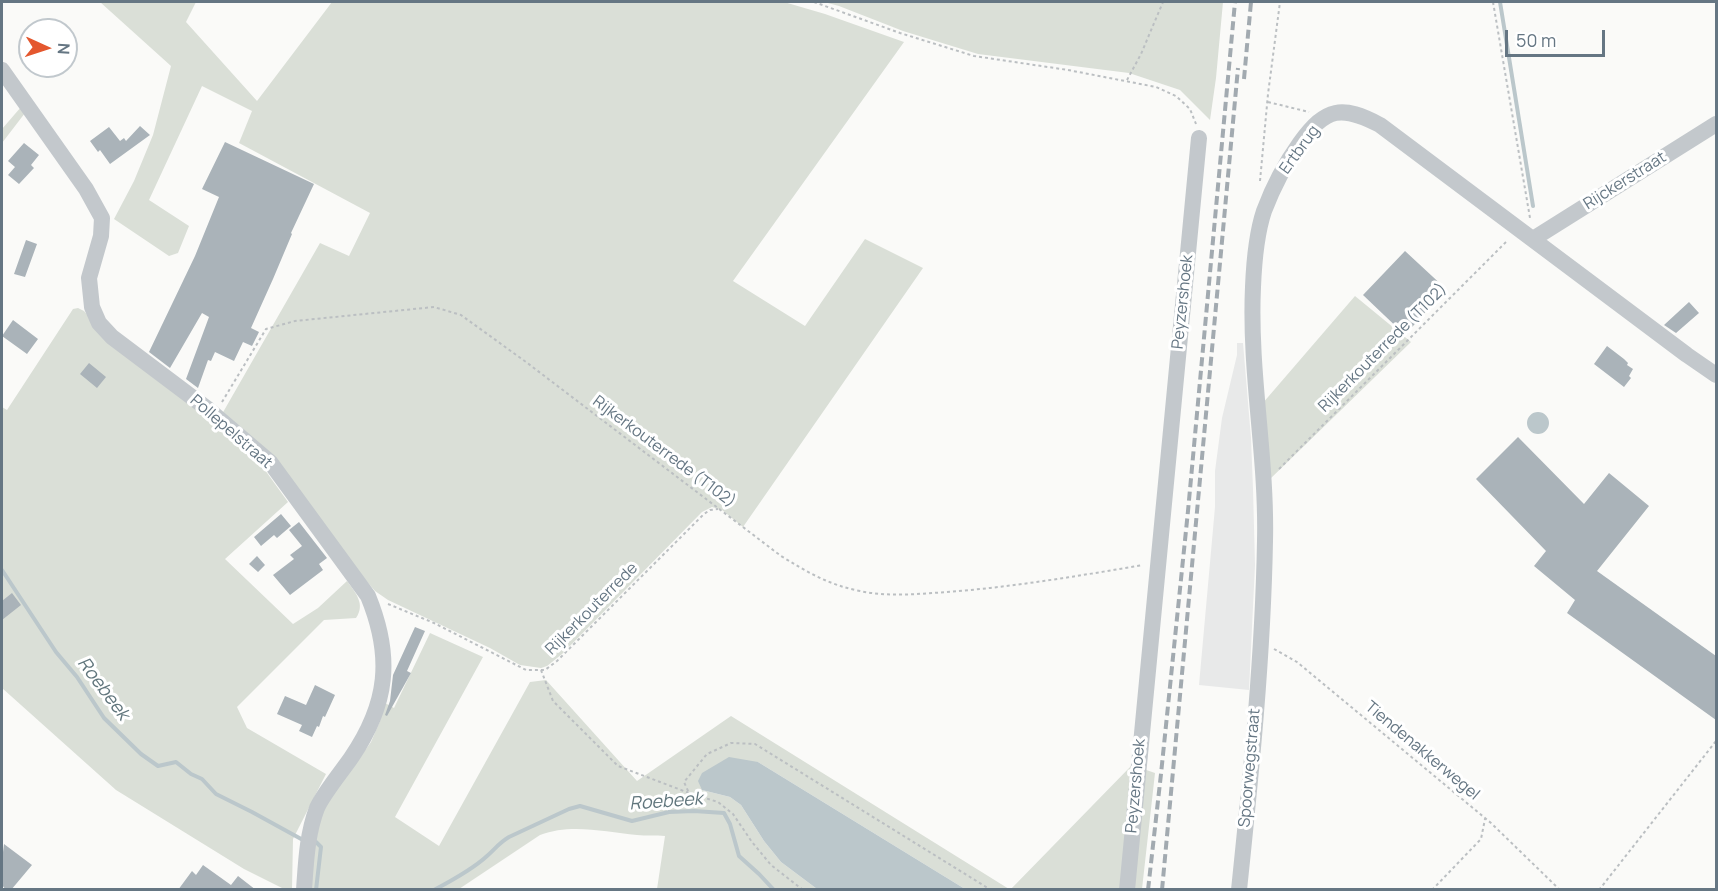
<!DOCTYPE html>
<style>
body{margin:0}
#map{position:relative;width:1718px;height:891px;overflow:hidden;background:#fafaf8;font-family:Manrope,sans-serif}
canvas{display:block}
.frame{position:absolute;inset:0;border:3px solid #657683;pointer-events:none}
.north{position:absolute;left:18px;top:18px;width:60px;height:60px;box-sizing:border-box;background:#fff;border:2px solid #c1c8cd;border-radius:50%;rotate:93deg;font-size:16px;font-weight:700;line-height:24px;text-align:center;color:#657683}
.north::after{content:'';display:block;margin:auto;width:21px;height:27px;background:#e4572e;clip-path:polygon(50% 0,100% 100%,50% 72%,0 100%)}
.scale{position:absolute;left:1505px;top:30px;width:100px;height:27px;box-sizing:border-box;border:3px solid #657683;border-top:0;padding-left:8px;font-size:18px;line-height:21px;white-space:nowrap;color:#657683;-webkit-text-stroke:4px #fff;paint-order:stroke}
</style>
<div id="map">
<canvas width="1718" height="891"></canvas>
<div class="frame"></div>
<div class="north">N</div>
<div class="scale">50 m</div>
</div>
<script>
const ctx = document.querySelector('canvas').getContext('2d');
ctx.lineJoin = 'round';
function fill(path, color) { ctx.fillStyle = color; ctx.fill(path, 'evenodd'); }
function strokePath(path, color, width, dash) { ctx.strokeStyle = color; ctx.lineWidth = width; ctx.lineCap = dash ? 'butt' : 'round'; ctx.setLineDash(dash || []); ctx.stroke(path); }
function write(font, color, halo, rows, align = 'center') {
  ctx.font = font + ' Manrope,sans-serif'; ctx.lineWidth = 6; ctx.setLineDash([]); ctx.textBaseline = 'middle'; ctx.strokeStyle = halo; ctx.fillStyle = color; for (const [text, x, y, turn = 0] of rows) {
    ctx.save(); ctx.translate(x, y); ctx.rotate((+turn || 0) * Math.PI / 180); ctx.textAlign = isNaN(turn) ? turn : align; if (halo) ctx.strokeText(text, 0, 0); ctx.fillText(text, 0, 0); ctx.restore();
  }
}
fill(new Path2D(`
 M1237,343h6l8,95 2,51 2,76 -6,125 -50,-5 16,-178v-36l7,-53 15,-63z`), '#e8e9e9');
fill(new Path2D(`
 M100,2h96l-10,20 71,79 75,-99h452l41,12 79,28 -171,239 72,45 60,-87 58,29 -180,259 -21,-17 -10,-3 -10,5 -140,142 -15,12 -6,2 -21,-3 -30,-17 -102,-48 -13,-9 -153,-177 98,-171 29,13 21,-43 -131,-70 13,-32 -50,-25 -53,114 40,26 -11,27 -9,3 -55,-37 20,-38 19,-46 18,-69z
 M824,2h399l-7,76 -6,42 -30,-30 -51,-17 -151,-19 -75,-23 -64,-25z
 M21,107l4,6 -23,30v-14z
 M1355,296l56,46 -143,139 -6,-77z
 M78,308l6,3 11,13 162,135 31,43 -63,57 68,65 25,-16 29,-27c8,11 19,23 9,37l-32,2 -87,87 10,21 79,46 -33,65 -1,50h-8l-40,-20 -128,-79 -114,-102v-281l5,3 66,-101z
 M430,633l53,24 -88,160 44,29 91,-164 16,-2 91,101 94,-65 278,173h-44l-207,-127 -56,28 28,7 11,8 23,36 17,21 36,27h-160l8,-53c-9,-1 -19,0 -28,-1 -32,-3 -66,-12 -97,0l-81,54 -149,1 5,-56 10,-28 46,-64 9,-21 5,-18 9,5z
 M1132,765l23,8 -13,116 -132,1z`), '#dadfd7');
fill(new Path2D(`
 M1527 423a11 11 0 1 1 22 0a11 11 0 1 1-22 0Z
 M729,757l29,5 207,127h-148l-36,-27 -17,-21 -23,-36 -11,-8 -28,-7 -4,-9 4,-8z`), '#bbc7cb');
strokePath(new Path2D(`
 M1500,2l33,204
 M2,570l54,82 21,25 27,41 37,36 17,12 18,-4 15,12 11,5 14,15 36,18 51,28
 M316,842l5,5 -5,43
 M434,890c17,-9 39,-21 53,-34 8,-7 13,-14 22,-19l60,-28 11,-3 52,15 37,-9 25,-1 30,2 6,11 9,32 20,18 15,16`), '#bbc7cb', 4);
fill(new Path2D(`
 M140,126l10,9 -40,29 -10,-14 -2,2 -8,-11 19,-14 11,14 4,-3 2,3z
 M225,142l89,42 -23,49 1,1 -19,45 -22,49 8,4 -7,14 -9,-4 -9,19 -19,-9 -4,9 -3,-1 -10,28 -12,-9 23,-62 -7,-4 -32,55 -21,-16 46,-96 24,-59 -17,-8z
 M24,143l15,12 -8,10 3,3 -15,16 -11,-9 7,-8 -7,-6z
 M26,240l11,4 -12,33 -11,-3z
 M1405,251l41,38 -41,46 -42,-40z
 M1689,302l10,11 -23,20 -12,-8z
 M13,320l25,19 -11,15 -25,-18z
 M1607,346l17,13 4,4 -1,2 6,4 -4,7 2,2 -7,9 -30,-23z
 M89,363l17,14 -9,11 -17,-14z
 M1518,437l66,67 25,-31 40,33 -52,65 119,85v64l-149,-107 8,-13 -41,-34 12,-15 -70,-72z
 M281,514l10,12 -14,12 -3,-3 -13,11 -7,-9z
 M299,522l28,36 -8,6 4,6 -33,25 -17,-20 21,-16 -4,-4 12,-9 -13,-16z
 M257,556l8,9 -7,7 -9,-8z
 M12,593l9,12 -19,15v-19z
 M415,627l10,4 -18,40 4,2 -24,43 -2,-1 5,-14 3,-26z
 M315,685l20,10 -10,22 -2,-1 -4,11 -2,-1 -5,11 -13,-6 3,-6 -25,-11 8,-18 21,9z
 M4,844l28,21 -21,25h-5l-4,-5v-25z
 M203,865l28,20 7,-9 18,14h-78l14,-19 4,4z`), '#aab3b9');
strokePath(new Path2D(`
 M814,2l86,31 74,23 94,14 88,17 20,9 14,13 6,15
 M1493,2l37,216
 M1127,80l14,-26 22,-52
 M1268,102l41,10
 M1260,181l8,-87 12,-92
 M222,402l44,-73 29,-8 139,-14 27,8 65,47 255,194c26,16 48,29 79,35 28,6 58,3 87,1 66,-5 131,-16 196,-27
 M1279,469l229,-229
 M388,604l46,19 92,47h19l12,-9 147,-147 6,-4 8,-1
 M1274,649l23,13 194,161 69,67
 M541,670l12,31 65,65 71,27
 M803,890l-32,-25 -19,-23 -19,-28 -15,-12 -29,-9 -5,-11 23,-28 24,-11 24,1 236,146
 M1432,890l49,-51 4,-20
 M1599,890l117,-149`), '#bbbfc2', 2, [3, 3]);
strokePath(new Path2D(`
 M2,70l84,119 16,29 -1,18 -12,42 3,29 7,16 13,14 97,73 61,52 98,134c25,61 20,108 -17,162 -9,13 -28,36 -34,50 -10,26 -11,54 -13,82
 M1533,239l183,-115
 M1127,890l72,-752
 M1239,890c12,-115 24,-234 26,-349 2,-85 -16,-169 -12,-254 1,-25 3,-52 11,-76 9,-24 21,-47 36,-68 26,-36 42,-38 80,-18l307,230 29,20`), '#c3c8cc', 16);
strokePath(new Path2D(`
 M1244,79l7,-77
 M1148,890l13,-116 27,-263 47,-509
 M1162,890l76,-822`), '#a2aab0', 4, [9, 4.5]);
write('16px', '#657683', '#fff', [
 ["Ertbrug",1300,150,-54],
 ["Rijckerstraat",1625,181,-32],
 ["Peyzershoek",1183,302,-84],
 ["Rijkerkouterrede (T102)",1383,348,-45],
 ["Pollepelstraat",231,432,41],
 ["Rijkerkouterrede (T102)",664,452,37],
 ["Rijkerkouterrede",592,609,-45],
 ["Tiendenakkerwegel",1422,751,40],
 ["Spoorwegstraat",1250,768,-85],
 ["Peyzershoek",1136,786,-85]
]);
write('italic 18px', '#60757c', '#fff', [
 ["Roebeek",103,689,53],
 ["Roebeek",666,802,-4]
]);
</script>
